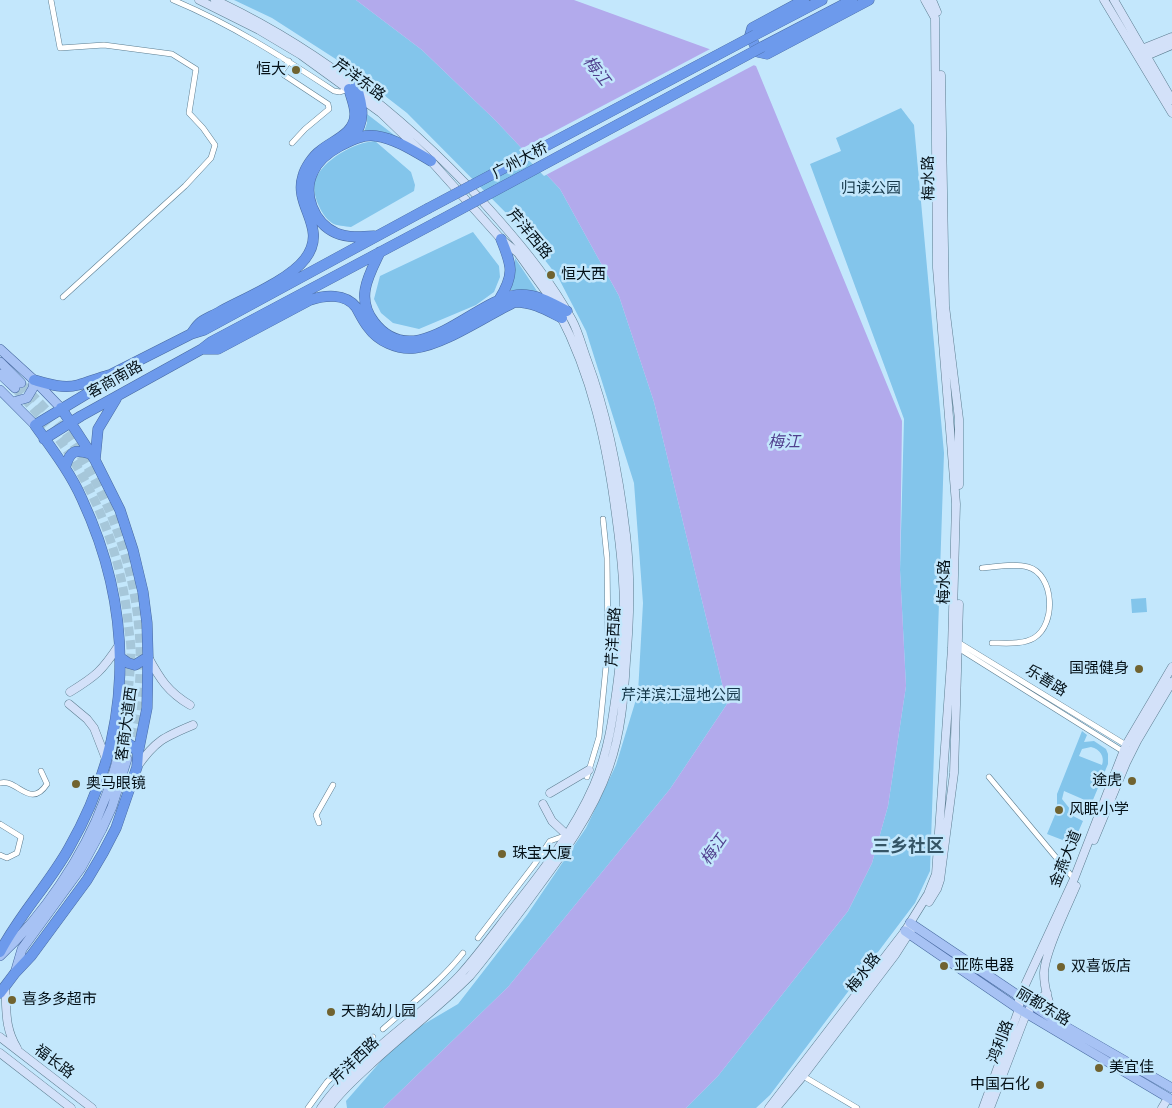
<!DOCTYPE html>
<meta charset="utf-8">
<style>
body{margin:0}
canvas{display:block;background:#c3e7fc}
</style>
<canvas width="1172" height="1108"></canvas>
<script>
const ctx = document.querySelector('canvas').getContext('2d');
ctx.lineJoin = 'round';
function fill(path, color) { ctx.fillStyle = color; ctx.fill(path, 'evenodd'); }
function strokePath(path, color, width, dash) { ctx.strokeStyle = color; ctx.lineWidth = width; ctx.lineCap = dash ? 'butt' : 'round'; ctx.setLineDash(dash || []); ctx.stroke(path); }
function write(font, color, halo, rows, align = 'center') {
  ctx.font = font + ' Arial,"Noto Sans SC",sans-serif'; ctx.lineWidth = 5; ctx.setLineDash([]); ctx.textBaseline = 'middle'; ctx.strokeStyle = halo; ctx.fillStyle = color; for (const [text, x, y, turn = 0] of rows) {
    ctx.save(); ctx.translate(x, y); ctx.rotate((+turn || 0) * Math.PI / 180); ctx.textAlign = isNaN(turn) ? turn : align; if (halo) ctx.strokeText(text, 0, 0); ctx.fillText(text, 0, 0); ctx.restore();
  }
}
fill(new Path2D(`
 M234,0h122l66,50 73,70 65,69 59,107 35,106 73,302 -57,85 -162,198 -125,121h-36l-1,-7 56,-64 56,-33 69,-89 59,-87 30,-63 22,-72 5,-90 -9,-120 -48,-152 -28,-54 -42,-54 -109,-110 -62,-48 -73,-47z
 M901,108l13,17 30,328 -14,418 -15,32 -145,192 -14,13h-70l32,-32 130,-165 24,-48 16,-57 18,-120 -6,-116 4,-151 -94,-255 31,-13 -5,-13z
 M367,114l31,24 -35,-3 4,-12z
 M375,141l36,31 4,13 -1,6 -63,36c-6,-1 -15,-1 -19,-4 -7,-5 -11,-12 -14,-19 -3,-7 -5,-16 -3,-23 7,-21 40,-39 60,-40z
 M473,232l26,34 1,11 -6,15 -18,13 -57,24 -26,-6 -12,-10 -7,-14 6,-23z
 M515,258l24,36 -12,-4h-17l5,-15z
 M1146,598l1,14 -15,1 -1,-14z
 M1082,731l5,4 -3,7 10,-1 12,8 2,5v10l-18,43 -9,7 -10,1 12,6 -10,23 -26,-10 10,-24 6,2 -6,-7v-11zM1091,747c9,2 14,10 11,18l-23,-9 3,-7zM1064,791l23,10 -4,5 -4,4 -9,-1 -8,-10z`), '#83c5eb');
fill(new Path2D(`
 M356,0h218l182,66 146,355 -2,149 6,116 -18,120 -16,57 -24,48 -130,165 -32,32h-303l125,-121 162,-198 57,-85 -73,-302 -35,-106 -59,-107 -65,-69 -73,-70z`), '#b2aaec');
fill(new Path2D(`
 M712,48l44,16 -212,112 -25,-26z`), '#c3e7fc');
strokePath(new Path2D(`
 M21,383c12,13 25,26 36,39 62,78 94,186 80,285 -2,17 -7,35 -10,52
 M15,388c18,21 38,41 53,64 33,51 54,110 60,170 1,10 3,20 3,30 -1,36 -7,70 -13,105`), '#a6c7da', 9, [9, 4.5]);
const street = new Path2D(`
 M51,0l9,48 44,-3 68,9 24,15 -7,44 14,15 12,17 -4,13 -26,28 -122,111
 M173,0c58,24 109,57 161,91l6,1 9,-3
 M289,61l-7,10 2,4 44,29 1,5 -24,20 -13,14
 M982,568c14,-1 32,-5 46,-1 26,7 29,57 6,71 -12,7 -30,5 -42,5
 M956,641l170,104
 M955,648h3l166,104
 M587,777l12,-40 9,-91 -1,-88 -4,-39
 M989,777l85,102
 M0,783c17,-5 30,27 47,1l-6,-13
 M319,823l-3,-8 17,-30
 M0,824l21,13 -4,16 -10,5 -7,-3
 M478,938l56,-73 16,-24 17,-6
 M383,1029c28,-25 57,-47 80,-76
 M803,1076l54,32
 M308,1108l19,-26 46,-45`);
const secondary = new Path2D(`
 M199,0l60,30 42,25 80,58 50,48 70,78 17,14 36,50
 M215,0c109,51 204,129 283,219 28,32 54,64 74,101 7,13 10,27 15,40 21,56 32,115 39,175 5,42 4,83 0,126 -2,36 -5,72 -17,106 -18,51 -52,95 -84,138 -18,24 -36,48 -55,71 -32,32 -68,59 -101,90 -14,13 -29,26 -40,42
 M932,0l5,12
 M1104,0l68,113
 M1114,0l58,100
 M1142,49l30,-12
 M1146,56l26,-11
 M941,75l4,231 14,113v66
 M148,657c12,22 20,35 42,48
 M70,692c26,-16 32,-21 49,-47
 M69,704l18,15 7,9 12,31
 M137,767c18,-26 27,-30 56,-42
 M550,793l39,-23
 M543,804l9,17 15,14
 M1094,840l32,-77 11,-22 35,-59
 M929,902l8,-13 3,-9 14,-107 5,-169
 M5,986c2,23 -1,41 12,62
 M1056,1021c-6,-15 -12,-31 -12,-48 1,-21 23,-66 32,-87
 M0,1037l92,71
 M0,1053l71,55
 M321,1108c37,-53 95,-86 139,-133 18,-20 34,-42 51,-64 31,-39 63,-80 83,-126 15,-35 19,-68 24,-106 2,-18 5,-37 6,-55 1,-37 -3,-73 -8,-109 -9,-70 -24,-139 -57,-202
 M769,1108l136,-177 23,-37 8,-20 16,-226 4,-144 -19,-236 -2,-250 -10,-18
 M776,1108l27,-32 92,-121 16,-25
 M983,1108l36,-99v-11l55,-119 52,-134 46,-78
 M990,1108l36,-94 6,-8 15,-13
 M1162,1108l6,-10`);
const primary = new Path2D(`
 M0,349l34,31 27,28
 M0,362l21,21
 M0,374l15,14
 M0,390l35,35
 M13,402l14,-4 6,-10 1,-8
 M910,923l146,98 116,67
 M905,931l114,78 153,91
 M0,956c42,-39 84,-100 104,-155 6,-14 10,-29 14,-44
 M15,973l7,-24 59,-81 21,-39 10,-22 15,-48`);
const highway = new Path2D(`
 M804,0l-52,28 -2,7 8,17 9,2 102,-54
 M755,35l67,-35
 M762,47l90,-47
 M352,139c14,-18 11,-33 4,-54
 M374,236c-13,1 -26,2 -38,-3 -22,-10 -34,-39 -23,-61 5,-12 16,-20 27,-26 12,-6 23,-12 36,-10 20,3 38,15 55,25
 M380,252c-11,23 -25,46 -6,70 41,54 101,-23 143,-27 18,-2 35,8 50,16
 M499,300c16,-26 13,-34 2,-61
 M191,334c3,-4 6,-9 10,-12 5,-4 14,-7 20,-11 24,-13 68,-31 84,-52 24,-31 -12,-53 -2,-83 2,-8 10,-20 17,-25 13,-11 35,-17 35,-37 0,-8 -4,-17 -6,-25
 M202,349h16l92,-49c15,-5 35,-7 46,7 4,7 7,14 12,20 10,14 29,23 47,21 29,-3 72,-33 100,-46 18,0 31,8 47,16
 M34,380c14,4 29,9 44,5 11,-3 20,-7 31,-10
 M44,439l37,-23 121,-67 9,-7 224,-119
 M95,460l3,-31 18,-30
 M65,468c5,-18 10,-19 26,-14
 M121,658l7,5 7,2 13,-8
 M111,747c12,-7 19,-6 27,6
 M0,952c19,-37 49,-68 69,-104 64,-112 67,-233 13,-349 -12,-27 -30,-50 -47,-74l63,-38 12,-12 81,-41 13,-4 223,-121
 M0,993l15,-20 16,-17 56,-76 16,-27 13,-25 21,-61 1,-14 9,-45 1,-51 -1,-34 -4,-31 -10,-42 -13,-40 -25,-50 -34,-52`);
strokePath(street, '#5c7d90', 6);
strokePath(secondary, '#5c7d90', 9);
strokePath(primary, '#486aa1', 10);
strokePath(highway, '#486aa1', 11);
strokePath(street, '#fff', 5);
strokePath(secondary, '#d3e1f9', 8);
strokePath(primary, '#a7c2f4', 9);
strokePath(highway, '#6d9aec', 10);
const highwayBridge = new Path2D(`
 M427,209l328,-174
 M435,223l327,-176`);
strokePath(highwayBridge, '#486aa1', 11, []);
strokePath(highwayBridge, '#6d9aec', 10);
for (const [x, y, r, color] of [
 [296,70,5,"#706330"],
 [551,275,5,"#706330"],
 [1139,669,5,"#706330"],
 [1132,781,5,"#706330"],
 [76,784,5,"#706330"],
 [1059,810,5,"#706330"],
 [502,854,5,"#706330"],
 [944,966,5,"#706330"],
 [1061,967,5,"#706330"],
 [12,1000,5,"#706330"],
 [331,1012,5,"#706330"],
 [1099,1068,5,"#706330"],
 [1040,1085,5,"#706330"]
]) { const dot = new Path2D(); dot.arc(x, y, r, 0, 2 * Math.PI); ctx.fillStyle = color; ctx.fill(dot); strokePath(dot, '#c3e7fc', 2); }
write('15px', '#041017', '#c3e7fc', [
 ["恒大",286,70,"right"],
 ["恒大西",561,275],
 ["国强健身",1129,669,"right"],
 ["途虎",1122,781,"right"],
 ["奥马眼镜",86,784],
 ["风眠小学",1069,810],
 ["珠宝大厦",512,854],
 ["亚陈电器",954,966],
 ["双喜饭店",1071,967],
 ["喜多多超市",22,1000],
 ["天韵幼儿园",341,1012],
 ["美宜佳",1109,1068],
 ["中国石化",1030,1085,"right"]
], 'left');
write('15px', '#041017', '#c3e7fc', [
 ["芹洋东路",359,80,36],
 ["广州大桥",520,161,-28],
 ["梅水路",929,178,-91],
 ["芹洋西路",529,234,50],
 ["客商南路",115,380,-29],
 ["梅水路",945,582,-90],
 ["芹洋西路",614,637,-87],
 ["乐善路",1046,681,32],
 ["客商大道西",127,724,-82],
 ["金燕大道",1066,859,-68],
 ["梅水路",864,973,-53],
 ["丽都东路",1043,1007,31],
 ["鸿利路",1001,1042,-69],
 ["芹洋西路",355,1061,-44],
 ["福长路",54,1062,37]
]);
write('15px', '#133547', '#c3e7fc', [
 ["归读公园",871,189],
 ["芹洋滨江湿地公园",681,696]
]);
write('italic 16px', '#50408e', '#c3e7fc', [
 ["梅江",596,71,52],
 ["梅江",784,443],
 ["梅江",714,850,-55]
]);
write('bold 18px', '#355566', '#c3e7fc', [
 ["三乡社区",908,847]
]);
</script>
